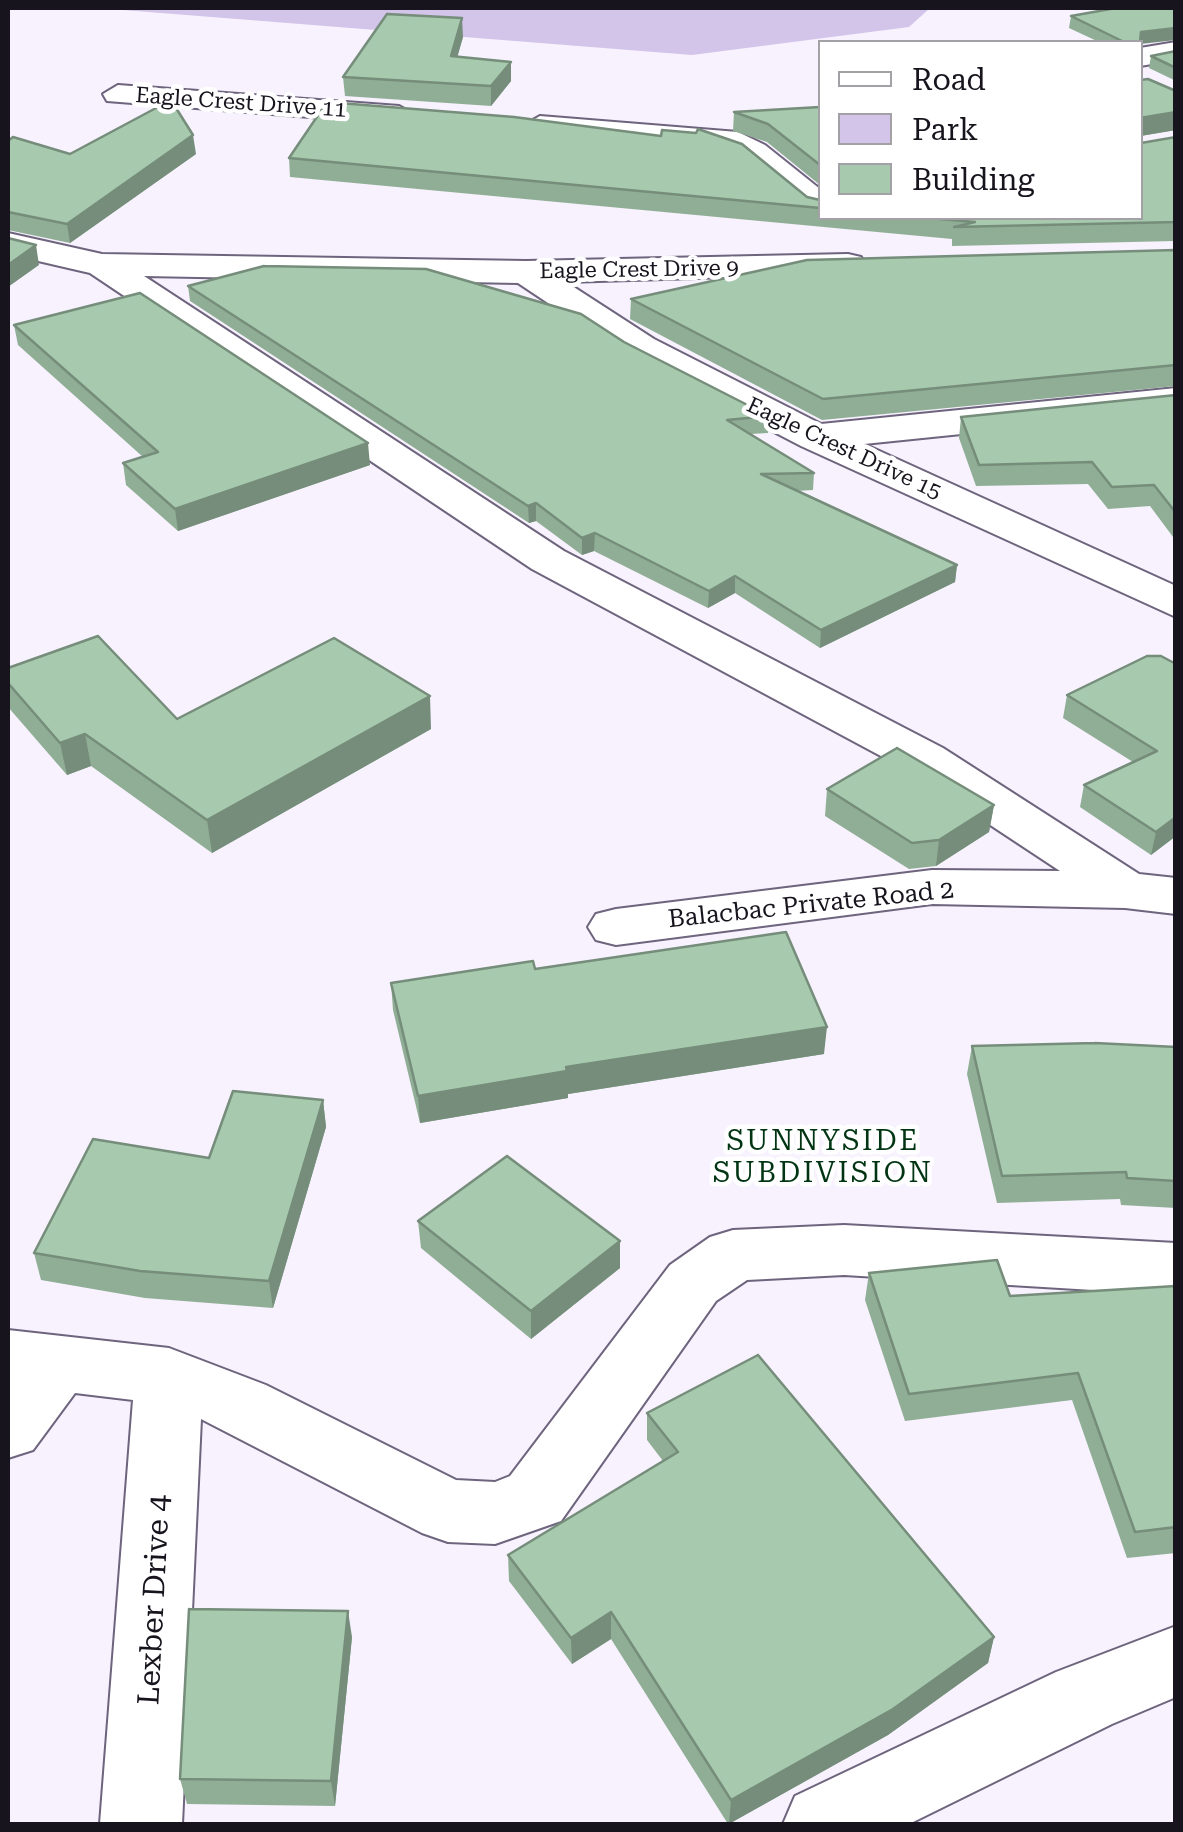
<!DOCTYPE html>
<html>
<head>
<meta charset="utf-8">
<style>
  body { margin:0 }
  #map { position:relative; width:1183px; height:1832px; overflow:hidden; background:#f7f2fe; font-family:"Roboto Serif",serif }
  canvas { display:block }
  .frame { position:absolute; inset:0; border:10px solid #18141e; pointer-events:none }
  .legend { position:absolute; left:818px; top:40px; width:325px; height:180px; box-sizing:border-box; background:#fff; border:2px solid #a3a1a5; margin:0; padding:12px 18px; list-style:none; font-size:30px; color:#18141e }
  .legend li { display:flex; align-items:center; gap:20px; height:50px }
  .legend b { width:50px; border:2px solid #a3a1a5 }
</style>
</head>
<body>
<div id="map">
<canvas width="1183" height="1832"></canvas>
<div class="frame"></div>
<ul class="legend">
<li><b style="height:12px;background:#fff"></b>Road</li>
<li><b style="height:28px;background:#d3c4e9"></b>Park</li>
<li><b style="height:28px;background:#a7caae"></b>Building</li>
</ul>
</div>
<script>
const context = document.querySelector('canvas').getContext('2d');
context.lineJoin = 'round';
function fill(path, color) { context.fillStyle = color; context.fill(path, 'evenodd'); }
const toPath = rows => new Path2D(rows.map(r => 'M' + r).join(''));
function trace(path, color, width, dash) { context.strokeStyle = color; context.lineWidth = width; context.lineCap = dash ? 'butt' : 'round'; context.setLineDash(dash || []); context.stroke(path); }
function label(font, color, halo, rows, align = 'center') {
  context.font = font + ' "Roboto Serif",serif'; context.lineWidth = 9; context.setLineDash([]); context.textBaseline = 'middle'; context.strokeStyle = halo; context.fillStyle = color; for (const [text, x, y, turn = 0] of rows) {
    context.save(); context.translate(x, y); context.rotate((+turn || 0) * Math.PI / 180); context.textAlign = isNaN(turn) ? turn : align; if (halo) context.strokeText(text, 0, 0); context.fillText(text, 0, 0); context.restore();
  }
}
fill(toPath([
  [98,8,930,8,909,27,692,55]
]), '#d3c4e9');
const street = toPath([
  [1176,42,1176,60,1140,66,1140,48,1176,42],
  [118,85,399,106,415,115,399,124,107,101,103,94,118,85],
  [540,116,738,132,765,145,820,189,820,216,808,213,743,159,720,148,529,132,524,125,540,116],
  [8,233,102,254,526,261,848,254,861,257,866,265,861,273,566,282,654,339,821,424,1176,388,1176,412,864,444,1176,586,1176,617,801,446,626,355,518,283,144,276,564,551,943,748,1139,874,1176,878,1176,914,1125,908,932,904,616,945,596,940,588,927,596,914,616,909,932,870,1060,871,907,770,532,569,90,273,8,254,8,233],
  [844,1225,1176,1243,1176,1295,844,1275,747,1280,716,1301,561,1521,495,1544,448,1542,422,1533,201,1419,182,1824,100,1824,133,1400,75,1393,33,1450,8,1458,8,1330,169,1348,266,1385,456,1480,495,1482,510,1476,670,1265,710,1237,733,1230,844,1225]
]);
const secondary = toPath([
  [1176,1626,1176,1697,1112,1724,909,1824,783,1824,795,1796,1056,1672,1176,1626]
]);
trace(street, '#6e647d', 4);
trace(secondary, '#6e647d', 4);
fill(street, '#fff');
fill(secondary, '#fff');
fill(toPath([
  [1071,16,1140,42,1099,42,1069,28],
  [463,37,457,57,511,81,491,106,345,96,343,77],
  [1176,51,1176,81,1149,68,1151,56],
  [1140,80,1176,91,1176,130,1141,136,1141,143,1176,137,1176,241,952,246,952,239,290,177,289,158,807,197,820,200,820,218,1140,218],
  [820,107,820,185,767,142,733,131,734,112],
  [8,141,70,154,196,154,70,243,8,230],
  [1176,250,1176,386,822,420,630,319,631,299],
  [188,286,624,342,769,416,768,433,751,434,814,473,813,490,796,491,957,565,955,582,820,648,735,593,708,608,594,551,582,555,536,521,529,523,190,301],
  [14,325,370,465,178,531,126,485,123,463,143,457,18,345],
  [1176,395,1176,541,1150,506,1108,509,1088,484,976,486,959,438,961,417],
  [1176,664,1176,836,1151,855,1080,807,1084,785,1133,762,1063,718,1067,695],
  [8,668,177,719,431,729,212,853,91,766,67,775,8,707],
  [827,789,994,805,989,832,936,866,909,869,825,816],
  [535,969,824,1054,568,1094,568,1098,420,1123,393,1010,391,983],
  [972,1046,1176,1047,1176,1208,1121,1205,1120,1199,997,1203,967,1074],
  [323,1100,326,1127,273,1308,145,1298,41,1280,34,1253,209,1158],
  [418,1221,620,1268,531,1339,421,1248],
  [869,1273,1010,1296,1176,1286,1176,1553,1127,1558,1072,1400,905,1421,865,1300],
  [647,1413,994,1637,988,1663,888,1735,728,1824,611,1639,572,1664,509,1581,508,1555,663,1461,647,1440],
  [352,1637,335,1806,187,1804,180,1779]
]), '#90ae96');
fill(toPath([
  [462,18,463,37,452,76,451,56],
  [1176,28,1176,40,1140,44,1140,42,1141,32],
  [511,62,511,81,491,106,491,86],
  [1176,112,1176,130,1140,136,1140,118],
  [193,135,196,154,70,243,67,224],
  [36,245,39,265,8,287,8,265],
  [368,443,370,465,178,531,175,509],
  [536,503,536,521,529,523,528,506],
  [595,533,594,551,582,555,582,538],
  [957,565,955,582,820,648,821,630],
  [735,576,735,593,708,608,709,591],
  [430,696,431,729,212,853,207,820],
  [85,734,91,766,67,775,60,743],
  [994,805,989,832,936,866,939,840],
  [1176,817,1176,836,1151,855,1156,832],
  [827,1027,824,1054,568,1094,568,1098,420,1123,418,1096,566,1067],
  [323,1100,326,1127,273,1308,269,1281],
  [620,1241,620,1268,531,1339,531,1311],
  [348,1611,352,1637,335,1806,331,1781],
  [611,1612,611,1639,572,1664,571,1638],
  [994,1637,988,1663,888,1735,729,1824,731,1800]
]), '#758d7a');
const building = toPath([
  [1116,8,1176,8,1176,28,1141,32,1140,42,1124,42,1071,16,1116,8],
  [387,14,462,18,451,56,511,62,491,86,343,77,387,14],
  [1176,51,1176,68,1151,56,1176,51],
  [1148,79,1176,91,1176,112,1140,118,1140,80,1148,79],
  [171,100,193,135,67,224,8,212,8,141,13,137,70,154,171,100],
  [327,102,514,117,661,136,662,130,696,133,698,129,742,144,807,197,820,200,820,208,289,158,327,102],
  [820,107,820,165,768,124,734,112,820,107],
  [1140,132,1141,143,1176,137,1176,222,954,227,975,222,928,218,1140,218,1140,132],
  [8,238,36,245,8,265,8,238],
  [1176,250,1176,365,823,399,631,299,807,260,1176,250],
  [264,266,426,269,581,314,624,342,769,416,727,420,814,473,761,474,957,565,821,630,735,576,709,591,595,533,582,538,536,503,528,506,188,286,264,266],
  [140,293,368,443,175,509,123,463,158,452,14,325,140,293],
  [1176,395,1176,513,1154,485,1112,487,1092,462,979,465,961,417,1176,395],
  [98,636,177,719,334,638,430,696,207,820,85,734,60,743,8,683,8,668,98,636],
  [1147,656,1161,656,1176,664,1176,817,1156,832,1084,785,1157,751,1067,695,1147,656],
  [897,748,994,805,939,840,912,843,827,789,897,748],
  [786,932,827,1027,566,1067,567,1071,418,1096,391,983,533,961,535,969,786,932],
  [1095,1043,1176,1047,1176,1181,1127,1178,1126,1172,1002,1176,972,1046,1095,1043],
  [233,1091,323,1100,269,1281,140,1271,34,1253,93,1139,209,1158,233,1091],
  [507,1156,620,1241,531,1311,418,1221,507,1156],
  [997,1260,1010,1296,1176,1286,1176,1527,1135,1532,1078,1373,909,1394,869,1273,997,1260],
  [758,1355,994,1637,893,1709,731,1800,611,1612,571,1638,508,1555,678,1452,647,1413,758,1355],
  [189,1609,348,1611,331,1781,180,1779,189,1609]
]);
fill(building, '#a7caae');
trace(building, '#758d7a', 2.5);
label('22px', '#18141e', '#fff', [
  ["Eagle Crest Drive 11",241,103,4],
  ["Eagle Crest Drive 9",639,270,-1],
  ["Eagle Crest Drive 15",844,449,25]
]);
label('25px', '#18141e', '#fff', [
  ["Balacbac Private Road 2",811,905,-6]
]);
context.letterSpacing = '2.5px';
label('28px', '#003413', '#fff', [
  ["SUNNYSIDE",823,1142],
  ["SUBDIVISION",823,1174]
]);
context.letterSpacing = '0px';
label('30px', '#18141e', '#fff', [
  ["Lexber Drive 4",155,1600,-87]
]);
</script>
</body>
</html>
